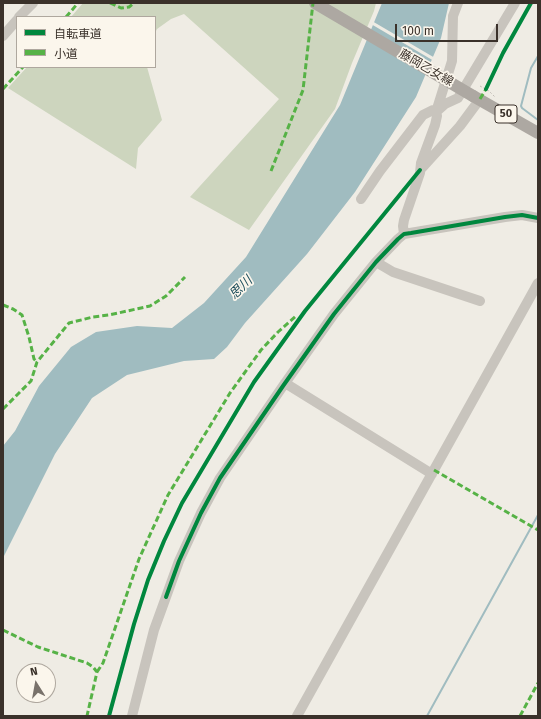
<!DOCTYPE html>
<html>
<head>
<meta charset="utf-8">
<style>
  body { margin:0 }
  #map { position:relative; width:541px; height:719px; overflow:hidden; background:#efece4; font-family:"Fira Sans","Noto Sans JP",sans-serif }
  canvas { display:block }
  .frame { position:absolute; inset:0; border:4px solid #3a312a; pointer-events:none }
  .legend { position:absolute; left:16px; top:16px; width:140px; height:52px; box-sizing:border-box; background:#fbf6ec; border:1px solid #aea79e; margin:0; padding:5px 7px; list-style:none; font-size:12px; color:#3a312a }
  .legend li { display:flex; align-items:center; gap:8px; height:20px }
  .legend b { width:20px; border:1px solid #aea79e }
  .north { position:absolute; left:16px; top:663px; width:40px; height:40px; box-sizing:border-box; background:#fbf6ec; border:1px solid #aea79e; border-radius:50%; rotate:349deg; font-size:11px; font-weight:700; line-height:16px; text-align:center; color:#3a312a }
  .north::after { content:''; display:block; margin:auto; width:14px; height:18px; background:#79726b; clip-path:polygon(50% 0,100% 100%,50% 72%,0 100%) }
  .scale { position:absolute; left:395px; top:24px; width:103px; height:18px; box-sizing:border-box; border:2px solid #3a312a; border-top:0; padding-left:5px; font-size:12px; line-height:14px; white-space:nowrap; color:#3a312a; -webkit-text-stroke:3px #fbf6ec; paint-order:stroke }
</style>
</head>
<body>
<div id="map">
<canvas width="541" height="719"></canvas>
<div class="frame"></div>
<ul class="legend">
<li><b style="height:5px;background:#00873e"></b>自転車道</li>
<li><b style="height:5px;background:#56b246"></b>小道</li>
</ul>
<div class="north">N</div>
<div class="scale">100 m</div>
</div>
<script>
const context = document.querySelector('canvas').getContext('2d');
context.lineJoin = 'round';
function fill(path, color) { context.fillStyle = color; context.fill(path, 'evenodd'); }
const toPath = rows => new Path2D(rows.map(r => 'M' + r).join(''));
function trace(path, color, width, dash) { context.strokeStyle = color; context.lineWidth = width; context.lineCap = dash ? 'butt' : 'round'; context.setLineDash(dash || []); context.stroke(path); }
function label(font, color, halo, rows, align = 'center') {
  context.font = font + ' "Fira Sans","Noto Sans JP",sans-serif'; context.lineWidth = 3.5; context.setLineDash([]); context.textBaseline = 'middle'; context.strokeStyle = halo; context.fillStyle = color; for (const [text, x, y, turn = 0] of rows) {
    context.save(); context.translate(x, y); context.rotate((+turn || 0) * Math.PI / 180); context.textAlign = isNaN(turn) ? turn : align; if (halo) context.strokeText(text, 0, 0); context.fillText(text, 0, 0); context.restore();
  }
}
fill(toPath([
  [83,3,376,3,374,11,352,63,335,109,249,230,190,197,279,99,184,14,171,19,157,29,155,33,155,17,71,17],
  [27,67,147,67,162,120,138,148,136,169,8,88]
]), '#cdd5be');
fill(toPath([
  [382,3,449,3,441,38,416,97,355,192,307,254,245,323,227,347,214,359,184,361,127,375,92,398,55,454,3,558,3,446,15,431,39,386,71,347,96,332,137,326,172,328,204,303,246,257,340,105]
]), '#a0bcc0');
fill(toPath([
  [372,21,435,58,434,61,371,24]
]), '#efece4');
trace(toPath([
  [538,56,531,68,521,106,522,108,538,120],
  [427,716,538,515]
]), '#a0bcc0', 2);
trace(toPath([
  [480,86,489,91,495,97]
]), '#c1bcb5', 1, [2, 2]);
trace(toPath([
  [19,17,33,3],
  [3,36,17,20],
  [436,112,445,104,458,98,515,3],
  [436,112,452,61,453,16,458,3],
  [422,168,460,126,480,99],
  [361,199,380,171,423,115,433,110,436,112,437,116,435,125,421,163,420,173,404,220,403,226,404,234],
  [376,262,393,272,480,301],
  [285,383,432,474],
  [132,716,154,630,166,597,179,561,201,513,220,478,283,386,334,314,376,262,398,239,404,234,505,217,522,215,538,218],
  [297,716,538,283]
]), '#c8c4bd', 10);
trace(toPath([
  [473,96,538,133]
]), '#ada8a2', 12);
trace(toPath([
  [315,3,473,96]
]), '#ada8a2', 12);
trace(toPath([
  [110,3,121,8,129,7,134,3],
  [66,17,78,3],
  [3,89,23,67],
  [480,99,486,89],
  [271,171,303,90,313,3],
  [3,305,13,309,22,315,29,337,34,359,37,362],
  [3,409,31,381,37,362,69,323,93,317,109,315,150,306,166,296,185,277],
  [434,470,538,530],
  [3,630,38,647,87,663,93,667,97,672,87,716],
  [97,672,103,663,139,559,168,495,230,393,261,350,278,332,296,316],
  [520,716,538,683]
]), '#56b246', 3, [6, 3]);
trace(toPath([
  [486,89,503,53,531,3],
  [166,597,179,561,201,513,220,478,283,386,334,314,376,262,398,239,404,234,411,233,505,217,522,215,538,218],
  [109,716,134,624,148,580,164,541,182,503,254,382,305,311,420,170]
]), '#00873e', 4);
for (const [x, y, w] of [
  [506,114,22]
]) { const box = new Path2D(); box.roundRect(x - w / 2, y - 9, w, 18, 3); context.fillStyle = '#fbf6ec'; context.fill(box); trace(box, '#3a312a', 1); }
label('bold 11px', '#3a312a', null, [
  ["50",506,114]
]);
label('12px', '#3a312a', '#fbf6ec', [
  ["藤岡乙女線",426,68,30]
]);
label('italic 13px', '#1e4f5d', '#fbf6ec', [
  ["思川",241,288,-44]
]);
</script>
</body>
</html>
